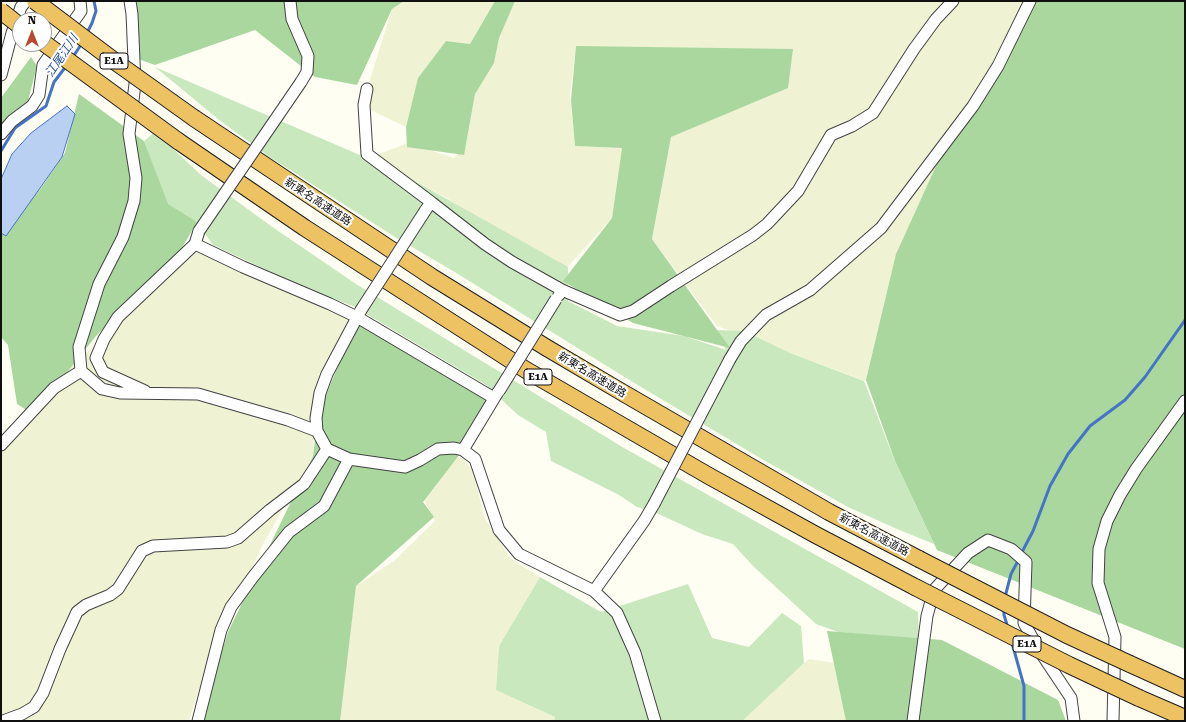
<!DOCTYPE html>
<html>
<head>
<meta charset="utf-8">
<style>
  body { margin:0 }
  #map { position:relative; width:1186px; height:722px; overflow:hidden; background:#fefef3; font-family:"Roboto Serif",serif }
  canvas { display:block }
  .frame { position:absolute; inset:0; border:2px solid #101010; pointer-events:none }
  .north { position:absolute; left:12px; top:12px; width:40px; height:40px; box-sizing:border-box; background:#fff; border:1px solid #9f9f9f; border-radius:50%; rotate:0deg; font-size:11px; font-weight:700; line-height:16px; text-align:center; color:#101010 }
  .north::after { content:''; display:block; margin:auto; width:14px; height:18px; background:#b8492f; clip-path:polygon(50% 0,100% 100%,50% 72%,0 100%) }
</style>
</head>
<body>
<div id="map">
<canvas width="1186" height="722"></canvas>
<div class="frame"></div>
<div class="north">N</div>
</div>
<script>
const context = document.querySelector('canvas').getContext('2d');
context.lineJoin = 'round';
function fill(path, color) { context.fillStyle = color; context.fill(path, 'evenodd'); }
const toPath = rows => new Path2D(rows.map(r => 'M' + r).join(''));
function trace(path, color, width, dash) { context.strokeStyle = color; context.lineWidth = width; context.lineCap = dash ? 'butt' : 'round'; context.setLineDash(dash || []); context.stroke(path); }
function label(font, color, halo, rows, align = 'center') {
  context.font = font + ' "Roboto Serif","Noto Sans JP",serif'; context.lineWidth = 4; context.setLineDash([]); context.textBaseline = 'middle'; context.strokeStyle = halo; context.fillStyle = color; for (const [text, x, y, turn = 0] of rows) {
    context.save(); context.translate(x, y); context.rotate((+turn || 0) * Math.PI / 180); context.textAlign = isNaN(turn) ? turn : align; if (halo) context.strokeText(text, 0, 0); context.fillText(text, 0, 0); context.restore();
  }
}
fill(toPath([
  [404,1,495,1,470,44,446,41,418,78,406,127,369,109,367,89,392,9],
  [515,1,1039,1,948,140,897,252,868,382,717,326,652,239,671,136,787,88,576,46,570,95,575,146,622,148,612,218,563,272,445,197,371,157,408,143,454,158,465,147,478,79,491,54],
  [194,249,351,319,315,391,313,456,262,546,198,692,189,721,1,721,1,447,71,367,126,317],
  [452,455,464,459,474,473,484,517,511,559,540,577,499,646,496,690,555,717,554,721,338,721,356,586,395,560,435,521,423,498],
  [809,659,861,667,868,721,740,721,758,703]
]), '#eff3d4');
fill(toPath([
  [155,67,397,171,568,267,568,301,617,326,684,336,726,350,717,330,744,331,790,353,864,381,894,459,934,544,897,529,848,507,760,458,631,381,453,271,395,237,268,156,218,119],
  [155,132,201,175,271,226,356,284,624,448,918,612,919,639,838,632,816,624,753,566,733,544,702,534,652,511,637,507,619,495,551,461,546,432,518,415,486,385,353,306,301,286,213,245,197,222,168,208,144,141],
  [540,577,601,612,688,584,712,638,749,647,782,613,801,626,804,663,742,721,554,721,555,717,496,690,499,646]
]), '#c9e8bd');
fill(toPath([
  [137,1,404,1,392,9,357,85,315,77,255,30,155,65,138,59],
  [495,1,515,1,499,38,494,63,475,94,464,155,407,147,406,127,418,78,446,41,470,44],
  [1032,1,1185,1,1185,649,937,550,895,461,866,380,896,254,946,144],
  [576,46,793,49,788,88,671,137,652,239,730,348,633,323,563,281,612,218,622,148,575,146,571,100],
  [31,57,37,66,28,101,1,127,1,98],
  [79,94,144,141,168,204,197,222,179,253,96,336,69,370,31,413,17,404,8,345,1,337,1,233,41,188,65,153],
  [357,321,494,398,463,450,423,502,434,517,356,586,340,721,199,721,228,632,313,456,318,414],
  [827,631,942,640,1058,700,1066,721,846,721]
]), '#aad79e');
const water = toPath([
  [67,106,75,114,62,157,6,236,1,233,1,179,12,154,31,133,67,106]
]);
fill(water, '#bad0f3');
trace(water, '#4574c6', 1);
trace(toPath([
  [87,33,92,23,96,11,94,1],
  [73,57,82,43],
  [1,151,15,128,46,106,54,82,67,65],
  [1021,554,1033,531,1050,486,1068,454,1090,426,1125,400,1145,377,1185,320],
  [1005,597,1011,574,1019,559],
  [1004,608,1004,615,1008,628],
  [1012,643,1024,686,1024,721]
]), '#4574c6', 3);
const minor = toPath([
  [130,1,132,14,135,84,129,134,136,178,134,201,123,237,99,284,79,347,81,371,102,389,120,393,198,394,288,420,317,431],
  [290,1,292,19,308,56,307,72,301,82],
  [1,75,12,33,21,7,26,1],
  [367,89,364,105,367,154,431,202],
  [1,134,12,121,32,106,39,95,43,65,81,11,80,1],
  [425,211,431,202,485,244,512,262,562,290,559,295],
  [195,244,243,267,330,304,357,317,494,398],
  [562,290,620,315,633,311,671,286,753,235,767,224,798,191,831,135,852,126,873,113,914,49,936,19,953,1],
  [361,310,327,374,320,393,316,418,317,431,327,449,349,459,405,467,420,460,438,449,454,448,463,450,475,459,499,530,519,554,594,591,617,613,635,653,655,721],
  [730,359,741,341,766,315,810,290,881,228,973,106,998,66,1030,1],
  [145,391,103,372,96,358,104,339,118,317,195,244,199,231],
  [1,445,54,388,81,371],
  [463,450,498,392],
  [594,591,644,521,654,504],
  [3,721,22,714,34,707,43,693,60,649,77,612,86,605,110,595,118,589,142,551,153,546,227,542,238,538,270,510,304,484,327,449],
  [198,721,221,630,231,607,253,577,289,532,324,506,349,459],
  [913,721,927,616,934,590,968,553,988,540,1011,549,1026,562,1024,623,1039,650,1071,698,1074,721],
  [1113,721,1115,637,1098,583,1099,549,1107,521,1120,495,1136,469,1185,401]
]);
const highway = toPath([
  [194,118,432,277,547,348,625,394,829,512,919,559],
  [178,141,305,228,526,370,709,476,816,535,915,587],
  [1130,664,1185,689],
  [1139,698,1185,718]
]);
trace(minor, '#434343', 13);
trace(highway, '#212121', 18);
trace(minor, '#fff', 11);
trace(highway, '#ecc263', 16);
const minorBridge = toPath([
  [199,231,301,82],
  [361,310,425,211],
  [499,391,556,299],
  [654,504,730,359]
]);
const highwayBridge = toPath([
  [35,1,117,63,194,118],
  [1,11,20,26],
  [44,43,178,141],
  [919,559,1067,635,1130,664],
  [915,587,1069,665,1139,698]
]);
trace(minorBridge, '#434343', 13, []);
trace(highwayBridge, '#212121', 18, []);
trace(minorBridge, '#fff', 11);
trace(highwayBridge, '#ecc263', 16);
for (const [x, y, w] of [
  [114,61,28],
  [538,377,28],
  [1027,644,28]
]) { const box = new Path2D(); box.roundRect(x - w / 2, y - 8, w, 16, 3); context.fillStyle = '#fff'; context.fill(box); trace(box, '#101010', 1); }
label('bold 10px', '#101010', null, [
  ["E1A",114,61],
  ["E1A",538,377],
  ["E1A",1027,644]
]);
label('11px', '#101010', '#fff', [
  ["新東名高速道路",318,202,33],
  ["新東名高速道路",592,375,31],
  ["新東名高速道路",874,535,28]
]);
label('italic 12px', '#1f489b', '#fff', [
  ["江尾江川",62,56,-56]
]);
</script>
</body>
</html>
